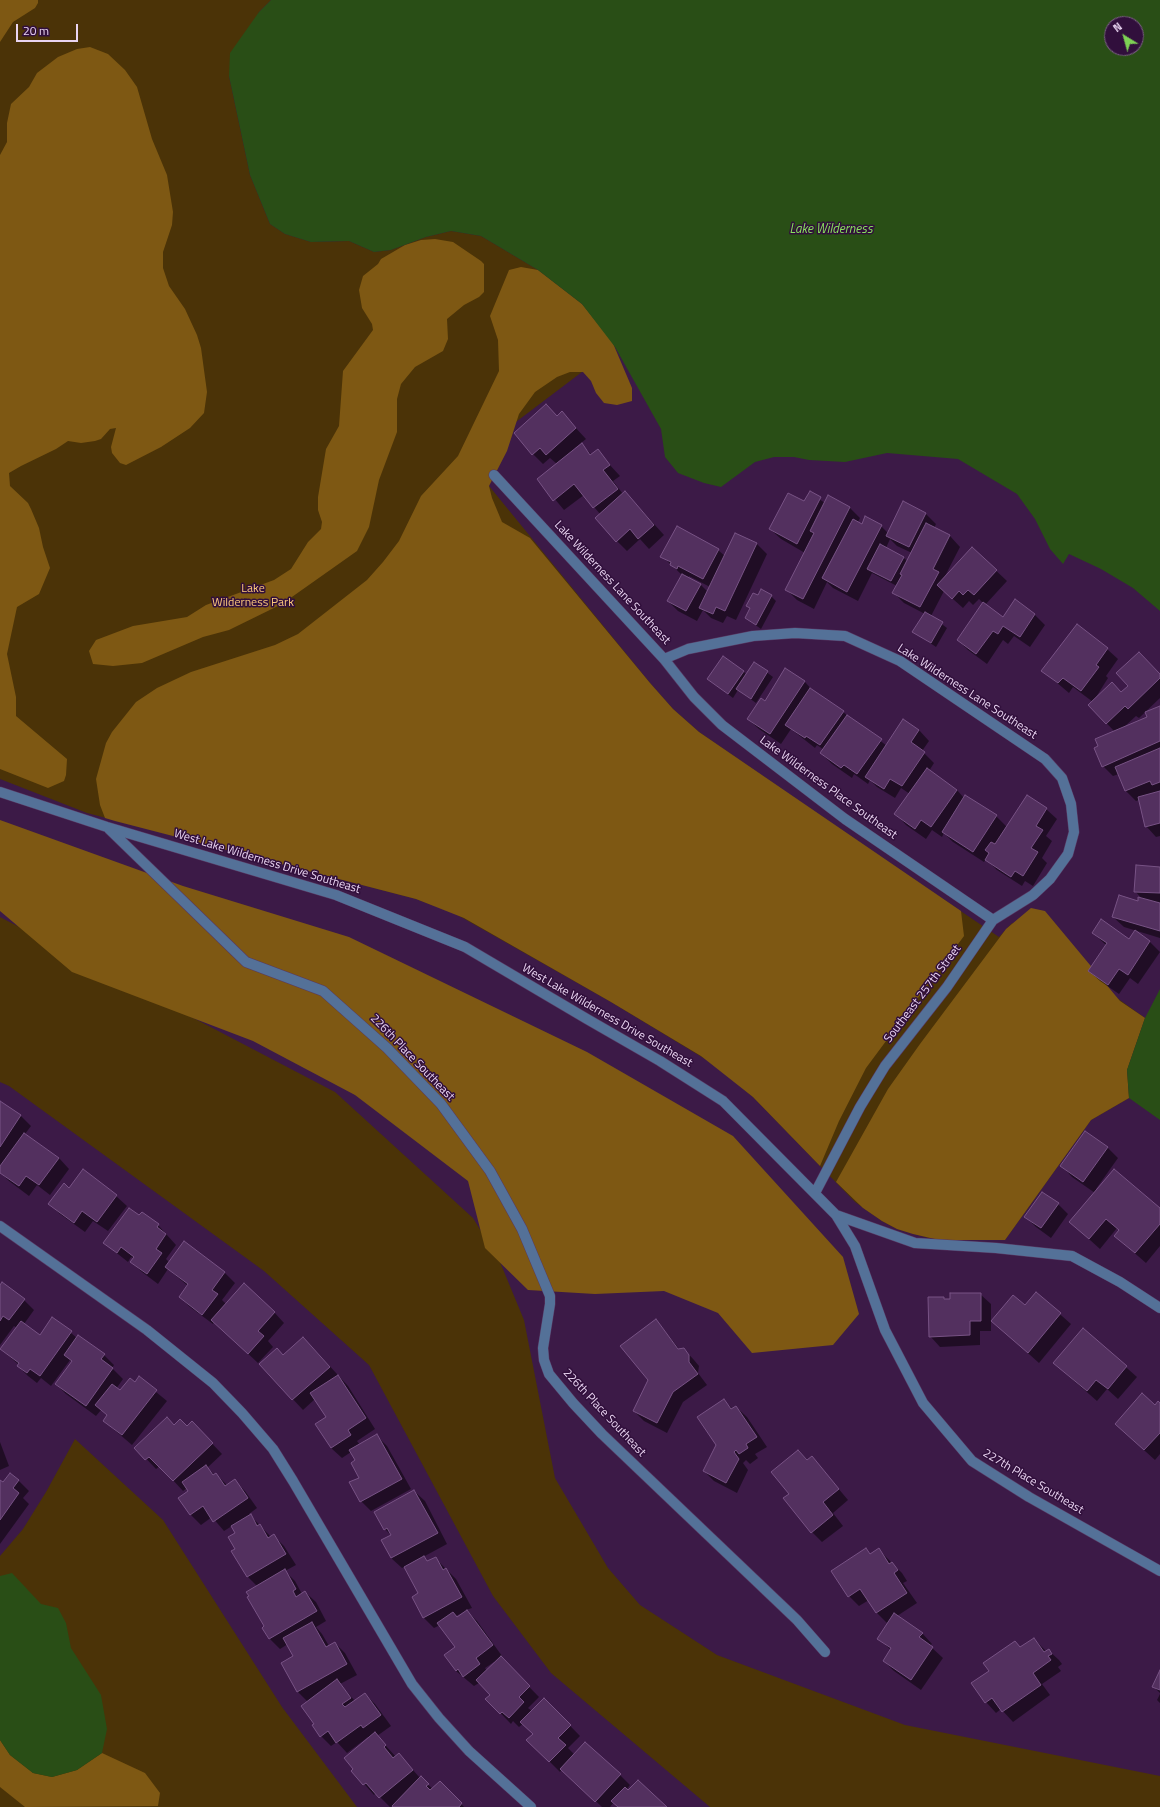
<!DOCTYPE html>
<html>
<head>
<meta charset="utf-8">
<style>
  body { margin:0 }
  #map { position:relative; width:1160px; height:1807px; overflow:hidden; background:#3c1a47; font-family:"Titillium Web",sans-serif }
  canvas { display:block }
  .north { position:absolute; left:1104px; top:16px; width:40px; height:40px; box-sizing:border-box; background:#310f3c; border:1px solid #7b5e84; border-radius:50%; rotate:323deg; font-size:11px; font-weight:700; line-height:16px; text-align:center; color:#e9d4f1 }
  .north::after { content:''; display:block; margin:auto; width:14px; height:18px; background:#7dd154; clip-path:polygon(50% 0,100% 100%,50% 72%,0 100%) }
  .scale { position:absolute; left:16px; top:24px; width:62px; height:18px; box-sizing:border-box; border:2px solid #e9d4f1; border-top:0; padding-left:5px; font-size:12px; line-height:14px; white-space:nowrap; color:#e9d4f1; -webkit-text-stroke:3px #310f3c; paint-order:stroke }
</style>
</head>
<body>
<div id="map">
<canvas width="1160" height="1807"></canvas>
<div class="north">N</div>
<div class="scale">20 m</div>
</div>
<script>
const context = document.querySelector('canvas').getContext('2d');
context.lineJoin = 'round';
function fill(path, color) { context.fillStyle = color; context.fill(path, 'evenodd'); }
const toPath = rows => new Path2D(rows.map(r => 'M' + r).join(''));
function trace(path, color, width, dash) { context.strokeStyle = color; context.lineWidth = width; context.lineCap = dash ? 'butt' : 'round'; context.setLineDash(dash || []); context.stroke(path); }
function label(font, color, halo, rows, align = 'center') {
  context.font = font + ' "Titillium Web",sans-serif'; context.lineWidth = 3; context.setLineDash([]); context.textBaseline = 'middle'; context.strokeStyle = halo; context.fillStyle = color; for (const [text, x, y, turn = 0] of rows) {
    context.save(); context.translate(x, y); context.rotate((+turn || 0) * Math.PI / 180); context.textAlign = isNaN(turn) ? turn : align; if (halo) context.strokeText(text, 0, 0); context.fillText(text, 0, 0); context.restore();
  }
}
fill(toPath([
  [0,0,271,0,259,12,229,76,250,175,270,224,285,234,311,242,349,241,374,252,391,250,426,237,451,231,481,236,538,270,582,304,615,347,467,459,650,683,673,709,699,732,841,830,999,937,1012,923,1145,1018,1127,1070,1129,1098,1091,1120,1005,1240,929,1238,897,1229,882,1221,855,1202,753,1097,715,1065,611,1002,454,913,416,899,87,813,0,779],
  [0,917,335,1092,473,1218,500,1262,524,1320,555,1478,608,1568,640,1605,717,1655,905,1725,1160,1776,1160,1807,710,1807,551,1673,493,1596,369,1365,264,1271,9,1086,0,1082],
  [75,1439,163,1520,282,1707,357,1807,0,1807,0,1556,23,1529,46,1492]
]), '#4b3307');
fill(toPath([
  [0,0,38,0,38,3,35,8,13,22,0,42],
  [90,47,108,54,125,70,137,87,152,139,167,175,173,212,172,225,163,252,163,268,169,286,185,309,197,335,201,348,207,392,204,413,190,428,161,447,126,465,120,463,112,453,111,447,116,428,110,429,101,439,95,441,81,443,68,441,56,449,21,466,9,473,10,486,28,503,31,509,39,528,43,547,50,568,39,594,17,607,7,654,16,697,16,716,67,759,66,775,64,781,48,788,0,769,0,155,7,142,7,123,11,104,29,87,37,73,58,57,77,49],
  [435,239,453,242,481,261,484,264,484,292,479,297,464,305,447,319,448,339,443,351,415,367,401,384,397,399,397,432,379,480,369,527,357,551,282,604,229,630,203,637,142,663,113,666,93,664,89,651,96,640,133,626,187,617,206,605,274,580,291,569,308,542,321,529,322,522,318,510,318,497,326,449,339,426,343,371,373,330,372,324,362,308,359,290,363,276,378,264,381,259,405,245,421,240],
  [521,267,538,270,582,304,612,341,632,388,632,401,617,405,604,403,596,393,591,381,583,372,570,372,557,377,535,392,519,414,507,451,489,486,492,498,502,522,530,538,650,683,673,709,699,732,961,911,964,936,866,1068,839,1121,820,1166,753,1097,701,1056,611,1002,464,918,416,899,115,821,105,818,100,805,96,779,106,743,112,732,136,702,157,688,191,672,275,645,298,634,367,580,383,562,399,541,421,496,458,456,499,371,498,340,490,316,509,270],
  [0,820,183,886,349,937,587,1052,733,1136,843,1257,859,1314,833,1345,752,1353,718,1313,664,1291,595,1294,528,1290,485,1248,468,1181,355,1095,253,1041,72,972,0,911],
  [1031,908,1045,911,1120,1001,1145,1018,1127,1070,1129,1098,1091,1120,1005,1240,939,1240,913,1234,897,1229,882,1221,863,1208,836,1182,888,1089,920,1044,1006,929],
  [0,1740,10,1755,33,1773,52,1777,77,1770,102,1753,145,1773,160,1793,158,1806,25,1807,0,1787]
]), '#7e5813');
fill(toPath([
  [271,0,1160,0,1160,611,1133,588,1101,569,1069,554,1063,564,1050,549,1035,519,1017,494,958,459,887,453,845,462,809,460,794,457,774,457,755,462,721,487,704,483,678,473,665,457,661,429,615,347,582,304,538,270,481,236,451,231,426,237,391,250,374,252,349,241,311,242,285,234,270,224,250,175,229,76,230,53,259,12],
  [1112,24,1136,24,1136,48,1112,48],
  [1160,989,1160,1120,1129,1098,1127,1070,1145,1018],
  [12,1573,41,1604,58,1608,66,1623,71,1648,101,1695,107,1729,102,1753,77,1770,52,1777,33,1773,10,1755,0,1740,0,1576]
]), '#294e16');
fill(toPath([
  [562,413,586,439,575,448,576,449,582,445,592,455,597,451,620,476,613,481,623,494,635,503,664,535,649,549,640,539,627,551,617,541,600,514,584,495,564,510,538,479,557,464,550,458,543,464,533,454],
  [810,493,825,503,850,508,860,518,858,522,862,525,881,526,888,533,904,502,926,514,936,524,934,528,950,536,960,547,943,580,972,548,1007,581,985,605,1004,618,1015,601,1035,615,1045,625,1030,647,1014,636,1008,644,1003,640,987,664,968,650,958,640,983,603,979,599,973,605,969,601,963,608,944,591,931,616,947,628,936,647,914,632,925,614,904,603,894,593,897,586,872,573,858,601,833,588,827,582,814,609,797,600,787,590,805,553,781,539,770,529,805,503],
  [890,539,897,546,912,553,907,561,903,557,886,548],
  [735,534,757,544,767,554,736,620,727,616,723,623,711,618,703,610,697,621,678,611,668,601,682,575,662,556,718,550,725,556],
  [689,576,710,587,708,592,701,585,688,578],
  [758,596,771,596,776,601,761,629,746,618,750,609,748,606],
  [1107,649,1118,659,1106,676,1108,678,1093,702,1122,693,1160,675,1160,698,1139,718,1136,716,1123,728,1148,717,1160,707,1160,836,1156,837,1146,826,1139,800,1136,801,1126,791,1119,774,1113,776,1103,766,1115,732,1089,705,1093,702,1073,687,1069,693,1043,671],
  [754,663,773,677,756,703,738,690,733,698,708,679,743,671,747,675],
  [785,670,805,682,815,693,843,712,887,746,919,730,929,741,922,751,934,763,929,771,957,790,964,798,996,816,1007,827,1046,809,1057,819,1046,836,1052,841,1042,858,1047,863,1033,886,1025,881,1022,886,997,870,986,859,984,862,953,842,944,833,942,837,932,830,926,839,906,825,896,814,910,794,901,788,895,798,877,787,870,780,868,784,854,774,852,778,832,764,821,753,824,750,817,745,815,748,791,729,781,744,759,729,748,719,765,702],
  [1160,868,1160,903,1156,902,1160,904,1160,938,1124,927,1113,917,1143,900,1135,891],
  [1135,932,1150,942,1160,952,1138,984,1130,978,1119,994,1100,981,1089,971,1106,945,1093,933,1129,940],
  [0,1102,20,1115,31,1126,25,1134,59,1158,69,1169,50,1195,37,1185,29,1196,9,1181,0,1172],
  [1086,1132,1108,1148,1118,1158,1096,1189,1160,1209,1160,1246,1146,1263,1115,1236,1120,1231,1117,1228,1100,1249,1070,1222,1095,1193,1072,1177,1062,1166],
  [69,1189,116,1196,127,1206,108,1231,93,1221,85,1232,60,1214,50,1204],
  [1058,1204,1068,1214,1051,1238,1036,1227,1026,1217],
  [140,1217,158,1225,176,1245,166,1259,169,1262,184,1242,225,1273,235,1283,222,1300,226,1304,274,1312,284,1323,268,1341,273,1347,258,1363,214,1322,213,1324,190,1307,180,1297,188,1286,168,1269,158,1284,142,1272,131,1262,134,1258,131,1257,128,1262,104,1243],
  [0,1286,24,1300,34,1310,24,1324,40,1336,53,1318,77,1338,104,1355,114,1365,112,1368,123,1379,116,1389,120,1392,135,1383,139,1378,167,1401,132,1445,104,1421,108,1416,101,1410,96,1416,66,1394,56,1384,72,1362,70,1360,51,1386,41,1378,37,1383,28,1376,18,1366,19,1365,1,1349,17,1328,14,1326,0,1345],
  [1036,1293,1071,1324,1039,1363,992,1321,1025,1306],
  [980,1294,991,1304,991,1331,980,1331,980,1345,940,1347,930,1336,944,1298,946,1300,951,1300],
  [656,1320,680,1350,684,1349,694,1360,699,1366,698,1373,707,1385,683,1402,667,1433,644,1421,634,1411,649,1380],
  [1083,1329,1137,1377,1118,1399,1107,1389,1097,1401,1065,1373],
  [314,1349,348,1386,375,1429,357,1441,360,1445,377,1436,387,1446,411,1489,371,1511,361,1501,360,1478,356,1461,351,1452,342,1458,331,1448,327,1417,315,1399,303,1410,261,1365,284,1356],
  [724,1401,733,1409,736,1407,747,1417,767,1447,755,1454,758,1458,750,1464,746,1460,743,1463,748,1470,737,1493,714,1481,704,1471,717,1445],
  [1160,1404,1160,1454,1155,1460,1126,1434,1155,1407],
  [174,1426,187,1427,202,1433,222,1454,207,1468,215,1475,216,1474,228,1486,235,1481,245,1491,257,1508,249,1514,271,1537,274,1536,284,1546,296,1565,285,1571,295,1581,302,1594,305,1592,316,1602,326,1621,316,1627,322,1634,329,1646,335,1643,345,1653,357,1675,340,1684,355,1701,365,1694,375,1704,391,1726,377,1736,396,1757,399,1754,420,1778,433,1789,440,1782,464,1807,394,1807,393,1806,390,1807,376,1793,374,1795,353,1771,369,1739,368,1737,347,1753,337,1742,331,1746,321,1736,313,1726,315,1724,308,1702,298,1692,294,1656,288,1644,280,1649,269,1638,257,1586,248,1577,233,1551,236,1549,237,1533,232,1526,224,1531,212,1517,201,1525,191,1515,179,1498,189,1491,187,1488,183,1491,160,1466,156,1469,136,1448],
  [0,1442,9,1466,0,1470],
  [798,1451,808,1460,812,1457,848,1500,833,1513,843,1526,822,1542,812,1532,790,1494],
  [18,1480,29,1491,23,1498,29,1504,0,1544,0,1481,4,1483],
  [414,1491,425,1501,447,1544,423,1557,429,1562,435,1558,456,1579,472,1608,466,1610,477,1621,502,1656,500,1657,539,1697,528,1708,532,1711,544,1699,580,1736,568,1748,575,1755,620,1775,630,1785,626,1790,666,1807,619,1807,614,1802,610,1807,602,1807,562,1769,560,1772,528,1740,534,1734,524,1723,519,1727,513,1721,511,1724,487,1699,491,1695,479,1683,474,1686,456,1671,445,1655,456,1647,440,1625,434,1628,424,1618,413,1597,420,1594,405,1567,402,1568,391,1558,382,1541,392,1536,385,1529],
  [464,1612,464,1613,458,1618,456,1616],
  [494,1662,495,1663,487,1671,485,1668],
  [866,1549,871,1555,879,1550,902,1573,907,1581,903,1583,917,1603,897,1616,922,1633,932,1644,930,1646,943,1658,921,1690,894,1671,884,1661,891,1650,879,1639,891,1620,887,1623,877,1613,869,1600,859,1606,849,1596],
  [1034,1639,1046,1651,1048,1650,1059,1660,1062,1664,1058,1667,1061,1671,1042,1684,1050,1695,1013,1722,1001,1709,996,1713,986,1702,990,1671,1015,1642,1021,1648],
  [1160,1672,1160,1693,1153,1686],
  [1160,1694,1160,1703,1157,1700]
]), '#0007');
const building = toPath([
  [546,404,557,416,562,411,576,428,546,455,540,448,532,455,514,433,546,404],
  [582,443,590,455,598,449,610,465,603,470,618,489,593,508,574,484,553,501,537,479,582,443],
  [625,491,654,525,638,539,630,529,616,542,595,518,625,491],
  [810,491,821,497,797,544,769,529,788,493,804,501,810,491],
  [828,495,850,507,803,599,785,590,814,533,810,531,828,495],
  [903,501,926,513,909,547,886,536,903,501],
  [865,516,882,525,847,592,822,578,853,519,862,524,865,516],
  [926,523,950,535,933,569,939,572,920,607,892,593,902,575,900,574,926,523],
  [677,526,719,549,703,579,678,566,677,569,670,565,671,562,660,557,677,526],
  [735,533,757,543,725,611,716,607,713,614,699,608,735,533],
  [880,544,904,557,891,581,867,569,880,544],
  [972,547,997,570,974,595,968,590,963,595,959,591,952,599,937,585,972,547],
  [682,574,701,584,686,611,667,601,682,574],
  [761,589,772,595,756,625,745,618,750,608,746,606,753,593,758,595,761,589],
  [1015,599,1035,614,1020,637,1003,626,998,634,993,631,976,654,957,640,983,602,1003,617,1015,599],
  [925,612,943,622,931,643,912,632,925,612],
  [1077,624,1108,648,1096,665,1099,667,1081,691,1063,678,1058,683,1041,671,1077,624],
  [1139,652,1160,674,1160,678,1128,709,1125,706,1106,724,1088,705,1112,682,1121,692,1128,686,1116,673,1139,652],
  [723,656,744,671,728,694,707,679,723,656],
  [754,662,768,671,751,699,736,689,754,662],
  [785,668,805,681,770,734,747,719,761,698,765,701,785,668],
  [810,688,844,711,820,745,806,736,805,738,785,725,810,688],
  [1160,706,1160,741,1102,767,1094,748,1098,746,1095,739,1147,717,1145,712,1160,706],
  [847,715,882,739,857,774,844,765,841,768,820,753,847,715],
  [903,719,919,730,911,742,925,752,902,786,890,779,884,789,865,777,903,719],
  [1160,748,1160,782,1152,785,1150,781,1125,791,1115,767,1160,748],
  [927,768,957,790,931,827,921,820,915,829,894,814,927,768],
  [1160,791,1160,823,1145,827,1138,797,1160,791],
  [965,795,997,815,973,852,942,832,965,795],
  [1027,795,1047,808,1036,826,1043,830,1031,848,1038,852,1023,876,1015,871,1011,877,985,860,989,853,985,850,991,842,995,844,1027,795],
  [1136,865,1160,867,1160,893,1134,892,1136,865],
  [1119,895,1138,901,1138,897,1160,903,1160,931,1112,917,1119,895],
  [1101,919,1129,939,1135,930,1150,941,1128,975,1119,969,1108,985,1088,971,1107,943,1092,933,1101,919],
  [0,1101,21,1115,0,1147,0,1101],
  [1085,1131,1108,1147,1083,1182,1060,1166,1085,1131],
  [24,1133,59,1158,39,1185,26,1176,19,1186,0,1173,0,1166,24,1133],
  [83,1169,117,1195,97,1222,82,1211,74,1223,48,1204,64,1183,69,1188,83,1169],
  [1114,1169,1160,1208,1160,1224,1135,1253,1114,1236,1119,1230,1106,1219,1089,1239,1069,1222,1114,1169],
  [1042,1192,1059,1203,1041,1228,1024,1217,1042,1192],
  [129,1208,139,1215,142,1212,159,1224,157,1227,166,1234,156,1249,162,1253,147,1274,130,1262,134,1257,121,1247,117,1253,103,1243,129,1208],
  [184,1241,225,1272,212,1290,218,1294,202,1315,179,1297,188,1284,165,1267,184,1241],
  [2,1282,25,1299,9,1320,3,1316,0,1321,0,1285,2,1282],
  [244,1283,275,1312,258,1331,264,1336,248,1354,211,1320,244,1283],
  [1036,1292,1061,1313,1028,1353,991,1321,1013,1295,1025,1305,1036,1292],
  [950,1293,981,1293,981,1321,970,1321,970,1335,929,1337,928,1297,944,1297,944,1299,950,1299,950,1293],
  [52,1317,72,1331,40,1376,30,1369,27,1373,17,1366,19,1363,0,1349,21,1321,40,1335,52,1317],
  [656,1319,678,1349,684,1348,689,1355,689,1362,698,1374,673,1392,657,1423,633,1411,648,1380,620,1346,656,1319],
  [1083,1328,1127,1366,1108,1389,1096,1380,1087,1391,1053,1363,1083,1328],
  [78,1335,105,1354,101,1359,113,1368,86,1406,55,1384,72,1361,64,1355,78,1335],
  [303,1337,330,1367,292,1400,259,1364,277,1348,283,1355,303,1337],
  [338,1375,366,1418,348,1430,351,1435,331,1448,315,1424,326,1417,310,1393,338,1375],
  [139,1376,157,1390,122,1435,103,1421,107,1415,95,1405,112,1384,120,1390,130,1378,135,1382,139,1376],
  [1142,1393,1155,1405,1158,1401,1160,1403,1160,1433,1144,1450,1115,1424,1142,1393],
  [724,1399,731,1409,736,1406,757,1437,746,1444,748,1448,739,1454,736,1450,734,1452,739,1459,726,1483,703,1471,716,1445,697,1417,724,1399],
  [167,1417,174,1425,180,1419,187,1426,192,1421,213,1443,173,1481,149,1457,145,1460,134,1448,167,1417],
  [377,1434,402,1479,360,1502,349,1482,359,1478,351,1463,355,1460,349,1450,377,1434],
  [798,1450,807,1460,812,1456,839,1489,823,1502,833,1515,811,1533,783,1498,789,1494,771,1472,798,1450],
  [206,1465,213,1475,216,1473,225,1486,235,1479,248,1498,213,1522,203,1506,190,1515,178,1498,188,1491,182,1482,206,1465],
  [10,1473,19,1480,13,1488,19,1493,0,1520,0,1480,3,1482,10,1473],
  [414,1490,438,1533,391,1558,381,1540,391,1535,387,1528,384,1530,374,1512,414,1490],
  [251,1514,257,1526,260,1524,268,1538,274,1534,286,1554,247,1577,231,1551,235,1549,228,1537,235,1533,231,1526,251,1514],
  [866,1548,870,1554,879,1548,889,1564,892,1562,898,1570,894,1573,907,1593,876,1613,860,1589,848,1597,831,1571,866,1548],
  [424,1556,427,1561,436,1557,443,1570,446,1568,462,1597,423,1618,412,1597,418,1593,404,1567,424,1556],
  [285,1569,296,1589,293,1591,296,1597,305,1591,317,1611,269,1639,262,1628,264,1626,247,1597,249,1596,246,1592,285,1569],
  [467,1610,493,1645,476,1658,480,1664,463,1677,458,1669,456,1671,444,1655,455,1647,437,1623,453,1612,457,1617,467,1610],
  [894,1613,923,1633,919,1637,933,1647,911,1680,883,1661,891,1648,877,1639,894,1613],
  [312,1622,326,1647,335,1642,347,1664,297,1692,281,1663,293,1656,283,1638,312,1622],
  [1034,1638,1044,1652,1049,1649,1052,1654,1048,1656,1051,1660,1033,1673,1041,1685,1002,1712,992,1698,985,1703,971,1683,989,1671,983,1663,1015,1641,1020,1647,1034,1638],
  [501,1656,530,1686,519,1697,524,1702,509,1718,502,1712,500,1714,485,1699,490,1695,476,1680,501,1656],
  [1160,1670,1160,1690,1152,1687,1160,1670],
  [337,1679,351,1698,342,1704,345,1707,365,1693,381,1715,363,1728,361,1725,336,1743,328,1731,320,1737,312,1725,314,1724,301,1706,337,1679],
  [544,1698,571,1725,558,1738,566,1745,549,1762,526,1740,533,1734,520,1722,544,1698],
  [375,1732,386,1745,384,1747,393,1758,399,1753,413,1770,379,1798,366,1783,363,1785,351,1771,353,1769,344,1758,375,1732],
  [585,1742,621,1774,595,1802,560,1769,585,1742],
  [421,1776,429,1784,426,1786,430,1790,440,1781,462,1803,459,1807,393,1807,392,1806,421,1776],
  [638,1780,667,1807,618,1807,611,1801,625,1787,628,1790,638,1780]
]);
fill(building, '#53305f');
trace(building, '#785385', 1);
const minor = toPath([
  [494,475,664,659,688,649,753,636,795,633,845,636,900,661,1045,759,1062,778,1071,804,1074,832,1068,854,1050,879,1033,895,993,920,947,987,885,1066,860,1107,815,1193],
  [664,659,694,697,722,725,845,819,993,920],
  [0,792,107,827,336,895,465,947,587,1019,660,1061,723,1101,836,1215,915,1243,996,1248,1072,1256,1120,1282,1160,1308],
  [109,829,246,962,323,991,387,1048,441,1104,490,1171,522,1229,550,1296,550,1304,543,1348,544,1360,549,1374,573,1403,602,1434,797,1620,825,1652],
  [836,1215,855,1246,885,1330,923,1403,972,1461,1029,1497,1160,1571],
  [0,1226,147,1330,213,1383,242,1413,273,1449,293,1481,412,1684,439,1718,469,1751,531,1807]
]);
trace(minor, '#583862', 11);
trace(minor, '#547198', 10);
label('12px', '#e9d4f1', '#310f3c', [
  ["Lake Wilderness Lane Southeast",612,583,47],
  ["Lake Wilderness Lane Southeast",967,692,33],
  ["Lake Wilderness Place Southeast",828,788,36],
  ["West Lake Wilderness Drive Southeast",267,862,17],
  ["Southeast 257th Street",923,994,-53],
  ["West Lake Wilderness Drive Southeast",607,1016,30],
  ["226th Place Southeast",412,1058,46],
  ["226th Place Southeast",604,1413,47],
  ["227th Place Southeast",1033,1482,31]
]);
label('12px', '#feca7c', '#310f3c', [
  ["Lake",253,589],
  ["Wilderness Park",253,603]
]);
label('italic 13px', '#89e15e', '#310f3c', [
  ["Lake Wilderness",831,230]
]);
</script>
</body>
</html>
